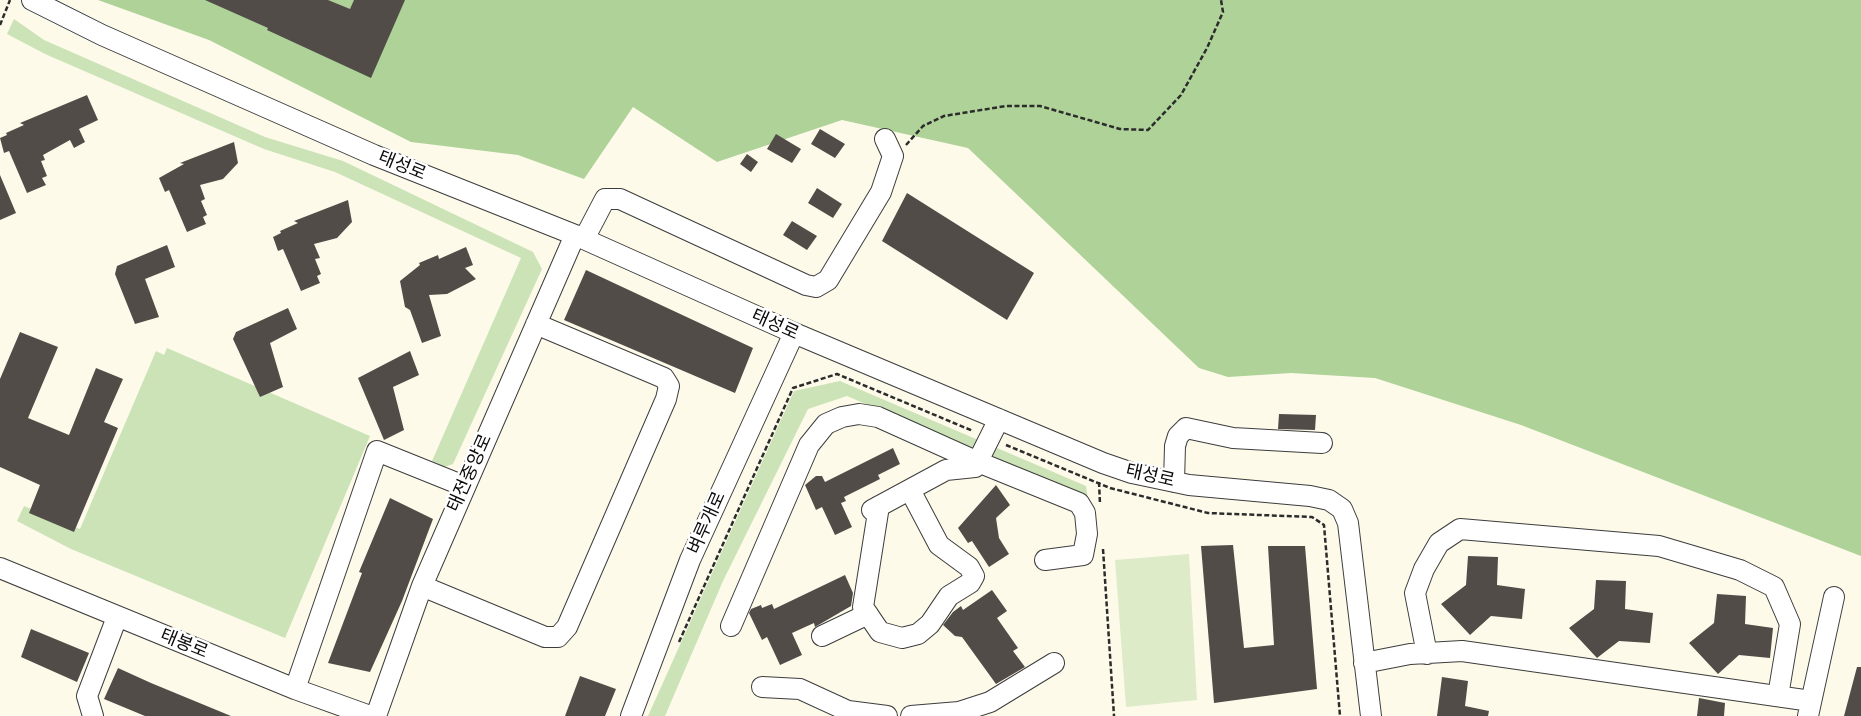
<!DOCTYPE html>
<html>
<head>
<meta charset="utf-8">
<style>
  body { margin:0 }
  canvas { display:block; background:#fdfae9 }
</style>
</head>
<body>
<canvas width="1861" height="716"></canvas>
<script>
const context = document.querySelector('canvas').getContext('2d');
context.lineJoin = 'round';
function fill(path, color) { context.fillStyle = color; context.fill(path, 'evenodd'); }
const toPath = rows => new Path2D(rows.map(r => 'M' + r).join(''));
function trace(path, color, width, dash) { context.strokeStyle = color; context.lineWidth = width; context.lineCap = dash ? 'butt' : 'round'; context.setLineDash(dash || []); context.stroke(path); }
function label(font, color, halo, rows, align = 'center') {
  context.font = font + ' "PT Serif","Noto Sans KR",serif'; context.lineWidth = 5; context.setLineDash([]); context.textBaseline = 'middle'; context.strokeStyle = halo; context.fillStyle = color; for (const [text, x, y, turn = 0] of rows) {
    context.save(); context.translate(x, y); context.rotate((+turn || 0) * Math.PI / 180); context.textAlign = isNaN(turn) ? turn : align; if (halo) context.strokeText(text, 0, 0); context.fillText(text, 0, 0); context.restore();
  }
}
fill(toPath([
  [14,19,44,40,265,137,343,161,533,252,542,269,453,464,444,467,432,461,521,258,335,172,264,149,45,54,7,34],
  [167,348,370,436,285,638,71,549,17,521,24,506,80,529,156,351,164,355],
  [840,381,1086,486,1088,500,847,396,808,409,723,581,665,716,648,716,794,391]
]), '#cbe3b7');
fill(toPath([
  [98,0,1861,0,1861,556,1521,425,1375,378,1291,373,1228,377,1199,368,968,148,842,120,717,162,633,107,584,179,518,155,411,142,209,40]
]), '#aed298');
fill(toPath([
  [1189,554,1197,700,1126,707,1115,560]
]), '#ddebc8');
fill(toPath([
  [205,0,328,0,350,9,354,0,405,0,371,78,267,30,268,28],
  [87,95,98,120,79,129,85,142,74,148,70,140,43,155,45,160,41,161,47,176,42,178,46,185,27,193,9,151,4,153,0,138,7,135,6,133,24,125,20,123],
  [820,129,845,144,835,158,811,144],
  [776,134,801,149,792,163,767,149],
  [234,142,238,163,223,179,200,185,205,199,201,201,207,215,203,217,206,224,187,232,169,190,165,192,159,178,184,164,180,163],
  [747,154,758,162,751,172,740,164],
  [0,175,16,213,0,220],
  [817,188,842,204,833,218,808,203],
  [907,193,1034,273,1007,320,882,241],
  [348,200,352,222,337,238,314,244,320,258,315,259,321,274,317,276,320,283,301,291,283,249,278,251,273,237,281,233,280,231,298,223,294,221],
  [792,221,817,236,807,250,783,235],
  [167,245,175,267,145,279,159,317,135,324,115,274,117,266],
  [466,247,473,265,465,268,476,279,447,294,429,295,441,336,422,343,410,310,405,307,400,281,420,265,419,263,438,255,439,259],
  [586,270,753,348,735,393,564,320],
  [288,308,297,329,270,343,283,387,260,397,233,339,236,332],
  [20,332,58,347,28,418,69,435,96,368,123,379,104,422,118,428,74,532,29,513,40,485,0,467,0,379],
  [410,351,419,375,393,387,404,430,384,440,358,378],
  [1279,414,1316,415,1315,430,1278,429],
  [893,448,900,464,878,475,880,479,844,497,846,501,841,503,852,527,835,535,822,507,816,510,805,485,816,476,822,476,825,482],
  [996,485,1010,505,996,518,999,538,1009,554,989,567,972,541,968,543,958,528],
  [390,498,433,519,402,601,370,672,328,663,362,573,359,572],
  [1233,545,1244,648,1274,645,1268,546,1305,546,1317,689,1214,703,1201,546],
  [1468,556,1498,557,1497,585,1525,589,1522,619,1491,616,1470,635,1441,604,1466,585],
  [845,575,853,593,851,606,815,627,814,623,792,633,802,655,780,665,767,637,762,640,749,613,751,609,761,605,762,608,772,604,774,609],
  [1596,580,1626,581,1625,609,1653,613,1650,643,1619,641,1597,658,1569,628,1594,609],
  [992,590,1007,611,997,618,1018,648,1013,651,1025,667,996,684,962,637,955,636,943,625,953,612,961,606,963,610],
  [1717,594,1746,596,1745,624,1773,628,1770,658,1739,655,1718,674,1689,643,1714,623],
  [31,629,89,653,77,682,21,657],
  [1857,667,1861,667,1861,716,1844,716],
  [118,668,151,683,231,716,145,716,104,699],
  [580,676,616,689,605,716,565,716],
  [1442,677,1468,681,1465,706,1489,711,1488,716,1437,716],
  [1699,698,1725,703,1724,716,1697,716]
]), '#514c48');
const minor = toPath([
  [32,0,102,35,374,155,575,235,794,333,1103,463,1132,473,1189,485,1310,496,1329,500,1342,509,1348,523,1371,716],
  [584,239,605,199,620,199,806,285,816,287,828,280,881,192,893,156,885,139],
  [1174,482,1175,446,1178,436,1186,428,1233,438,1322,443],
  [879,506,863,607,880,632,902,638,918,634,930,624,949,596,970,583,974,576,969,567,939,545,910,490],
  [872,510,946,470,975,467,999,419],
  [0,568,295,689,370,716],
  [422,586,545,637,558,637,567,627,666,399,669,386,664,378,536,324],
  [731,626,809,445,826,424,842,417,859,414,878,417,978,462,1079,503,1085,513,1087,534,1083,555,1045,560],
  [822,636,868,614],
  [1427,654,1415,593,1424,569,1439,543,1460,529,1659,546,1740,570,1774,587,1790,624,1778,696],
  [1364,663,1410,654,1462,651,1811,701],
  [762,687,800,689,848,711,887,716],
  [295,689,377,451,464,486],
  [93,716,87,696,117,617],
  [376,716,422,586,575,235],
  [631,716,690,560,794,333],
  [911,716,959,712,990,702,1054,663],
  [1808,716,1834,597]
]);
trace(minor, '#3d3d3d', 22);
trace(toPath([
  [0,25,10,0],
  [906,145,923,126,944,116,1006,106,1040,106,1120,129,1148,130,1181,95,1207,48,1223,12,1221,0],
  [1006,445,1110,488,1208,513,1312,517,1324,525,1340,716],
  [1099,482,1100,504],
  [1103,549,1114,716],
  [679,642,793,388,837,374,973,431]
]), '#2c2c2c', 2.5, [5, 2.5]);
trace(minor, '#fff', 20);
label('18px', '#0a0a0a', '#fff', [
  ["태성로",402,166,22],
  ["태성로",775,325,24],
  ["태전중앙로",470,473,-66],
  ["태성로",1150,476,13],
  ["벼루개로",707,523,-66],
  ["태봉로",184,644,22]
]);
</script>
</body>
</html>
